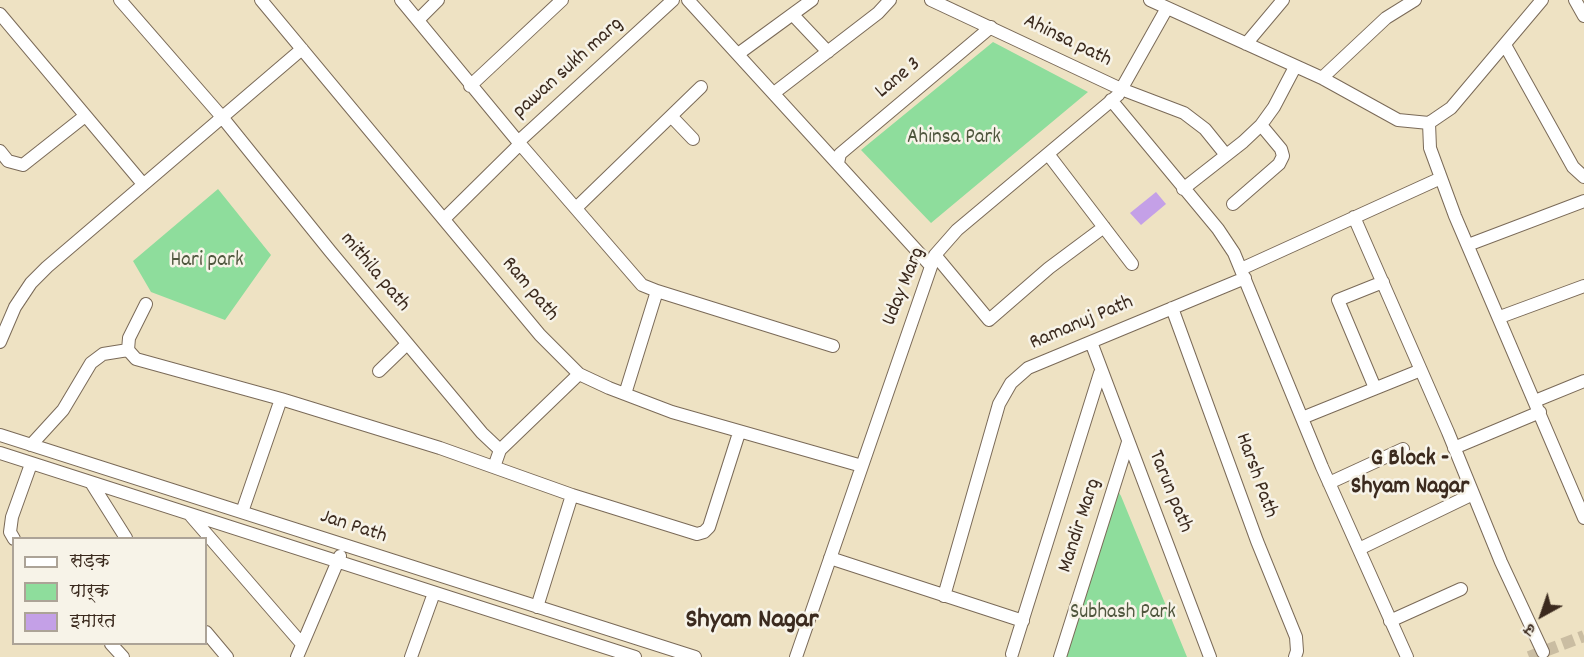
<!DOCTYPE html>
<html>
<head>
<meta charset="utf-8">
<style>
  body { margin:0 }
  #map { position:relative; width:1584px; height:657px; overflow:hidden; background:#eee2c3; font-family:Dekko,"Playpen Sans Deva",sans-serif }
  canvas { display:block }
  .legend { position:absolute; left:12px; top:537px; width:195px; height:108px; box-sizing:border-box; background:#f7f3e8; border:2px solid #aca397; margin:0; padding:8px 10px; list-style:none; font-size:18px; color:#3b2a1e }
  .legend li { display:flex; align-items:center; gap:12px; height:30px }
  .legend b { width:30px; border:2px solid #aca397 }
  .north { position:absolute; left:1512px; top:585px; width:60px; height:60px; -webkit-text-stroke:4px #f7f3e8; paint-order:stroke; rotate:220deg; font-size:16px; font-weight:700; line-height:24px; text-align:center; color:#3b2a1e }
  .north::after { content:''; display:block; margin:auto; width:21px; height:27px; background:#3b2a1e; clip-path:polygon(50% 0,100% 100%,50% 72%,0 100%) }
</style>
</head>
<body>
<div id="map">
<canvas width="1584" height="657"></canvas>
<ul class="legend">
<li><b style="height:8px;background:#fff"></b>सड़क</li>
<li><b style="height:16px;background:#8edd9c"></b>पार्क</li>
<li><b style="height:16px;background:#c4a0e7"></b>इमारत</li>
</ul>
<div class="north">उ</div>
</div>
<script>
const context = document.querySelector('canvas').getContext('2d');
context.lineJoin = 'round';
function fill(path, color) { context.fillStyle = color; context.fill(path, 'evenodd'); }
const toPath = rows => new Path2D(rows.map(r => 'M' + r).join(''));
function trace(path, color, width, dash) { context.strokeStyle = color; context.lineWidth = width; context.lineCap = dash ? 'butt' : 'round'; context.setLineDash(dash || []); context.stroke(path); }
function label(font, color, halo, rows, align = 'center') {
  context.font = font + ' Dekko,sans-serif'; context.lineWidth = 5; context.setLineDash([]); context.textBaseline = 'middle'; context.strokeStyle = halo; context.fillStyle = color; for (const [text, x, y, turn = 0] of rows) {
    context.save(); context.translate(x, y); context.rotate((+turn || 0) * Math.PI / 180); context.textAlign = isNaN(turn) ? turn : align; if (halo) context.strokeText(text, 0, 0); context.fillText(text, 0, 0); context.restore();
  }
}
fill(toPath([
  [993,42,1088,92,931,223,861,150],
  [218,189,271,255,225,320,151,292,133,261],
  [1115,486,1121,496,1187,657,1066,657]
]), '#8edd9c');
fill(toPath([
  [1156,192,1166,204,1141,225,1130,213]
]), '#c4a0e7');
trace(toPath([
  [1529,657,1584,636]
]), '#cabda2', 12, [12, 6]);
const minor = toPath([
  [120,0,222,117,330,251,482,433,500,450],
  [261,0,540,335,579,374,609,388,672,412,862,466],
  [401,0,520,144],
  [688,0,930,265],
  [931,0,1121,89,1184,113,1205,129,1226,155],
  [1150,0,1322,78,1398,120,1429,123,1451,108,1542,0],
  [1575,0,1584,16],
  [0,14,143,184],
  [793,15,828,52],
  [418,20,438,0],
  [1246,44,1283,0],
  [1505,45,1573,167,1584,177],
  [738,54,812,0],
  [1322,78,1386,18,1415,0],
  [470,86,562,0],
  [774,93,878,13,890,0],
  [1111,100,1218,229,1234,253,1322,467,1407,657],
  [671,116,693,139],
  [1429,123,1430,148,1455,216,1584,518],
  [518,142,673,0],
  [0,151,8,161,23,165,85,116],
  [1048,154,1132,264],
  [838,163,840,154,991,27],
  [1183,189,1243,142,1261,125,1274,107,1295,67],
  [1233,204,1279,164,1283,156,1281,149,1261,125],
  [576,208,701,87],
  [1354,217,1448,432,1501,562,1543,652],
  [444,219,520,144,642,285,657,291],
  [1468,245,1584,201],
  [935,255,989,320,1049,268,1104,227],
  [1241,269,1441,178],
  [146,304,129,338,128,350,136,359,281,399,440,448,572,495],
  [1172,308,1257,541,1296,637,1297,651,1295,657],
  [1500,317,1584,286],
  [0,342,15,307,31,283,47,267,302,49],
  [1091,342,1210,657],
  [379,371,407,344],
  [1375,388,1338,300,1383,282],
  [625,394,657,291,833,346],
  [1535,401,1584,381],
  [1302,418,1421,370],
  [0,435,695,657],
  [31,445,63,410,91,363,103,354,128,350],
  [1454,448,1540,412],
  [0,453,635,657],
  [494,467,500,450,579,374],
  [1329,483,1403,449],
  [92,484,126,538],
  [242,512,281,399],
  [191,516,302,644],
  [14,539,10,532,12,517,31,464],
  [1359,549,1473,494],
  [830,558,1023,621],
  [944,596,999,404,1011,383,1028,368,1245,278],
  [537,607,572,495,697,534,704,532,709,527,739,433],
  [1390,621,1461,589],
  [206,632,227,657],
  [111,644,123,657],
  [1012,654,1100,373],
  [297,657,340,556],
  [411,657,434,593],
  [796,657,935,255,957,230,1118,95,1167,8],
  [1060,657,1128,442]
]);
trace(minor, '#7a6a58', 14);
trace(minor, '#fff', 12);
label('21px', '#3b2a1e', '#f7f3e8', [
  ["Ahinsa path",1067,42,26],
  ["pawan sukh marg",569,69,-42],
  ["Lane 3",899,79,-40],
  ["mithila path",374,273,50],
  ["Uday Marg",905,287,-68],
  ["Ram path",529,290,50],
  ["Ramanuj Path",1082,324,-23],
  ["Harsh Path",1255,476,70],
  ["Tarun path",1169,492,68],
  ["Mandir Marg",1081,526,-72],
  ["Jan Path",353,528,18]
]);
label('21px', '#50573e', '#f7f3e8', [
  ["Ahinsa Park",954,139],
  ["Hari park",207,262],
  ["Subhash Park",1123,614]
]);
label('bold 24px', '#3b2a1e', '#f7f3e8', [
  ["G Block -",1410,461],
  ["Shyam Nagar",1410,489]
]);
label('bold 27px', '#3b2a1e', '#f7f3e8', [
  ["Shyam Nagar",752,622]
]);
</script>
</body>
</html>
